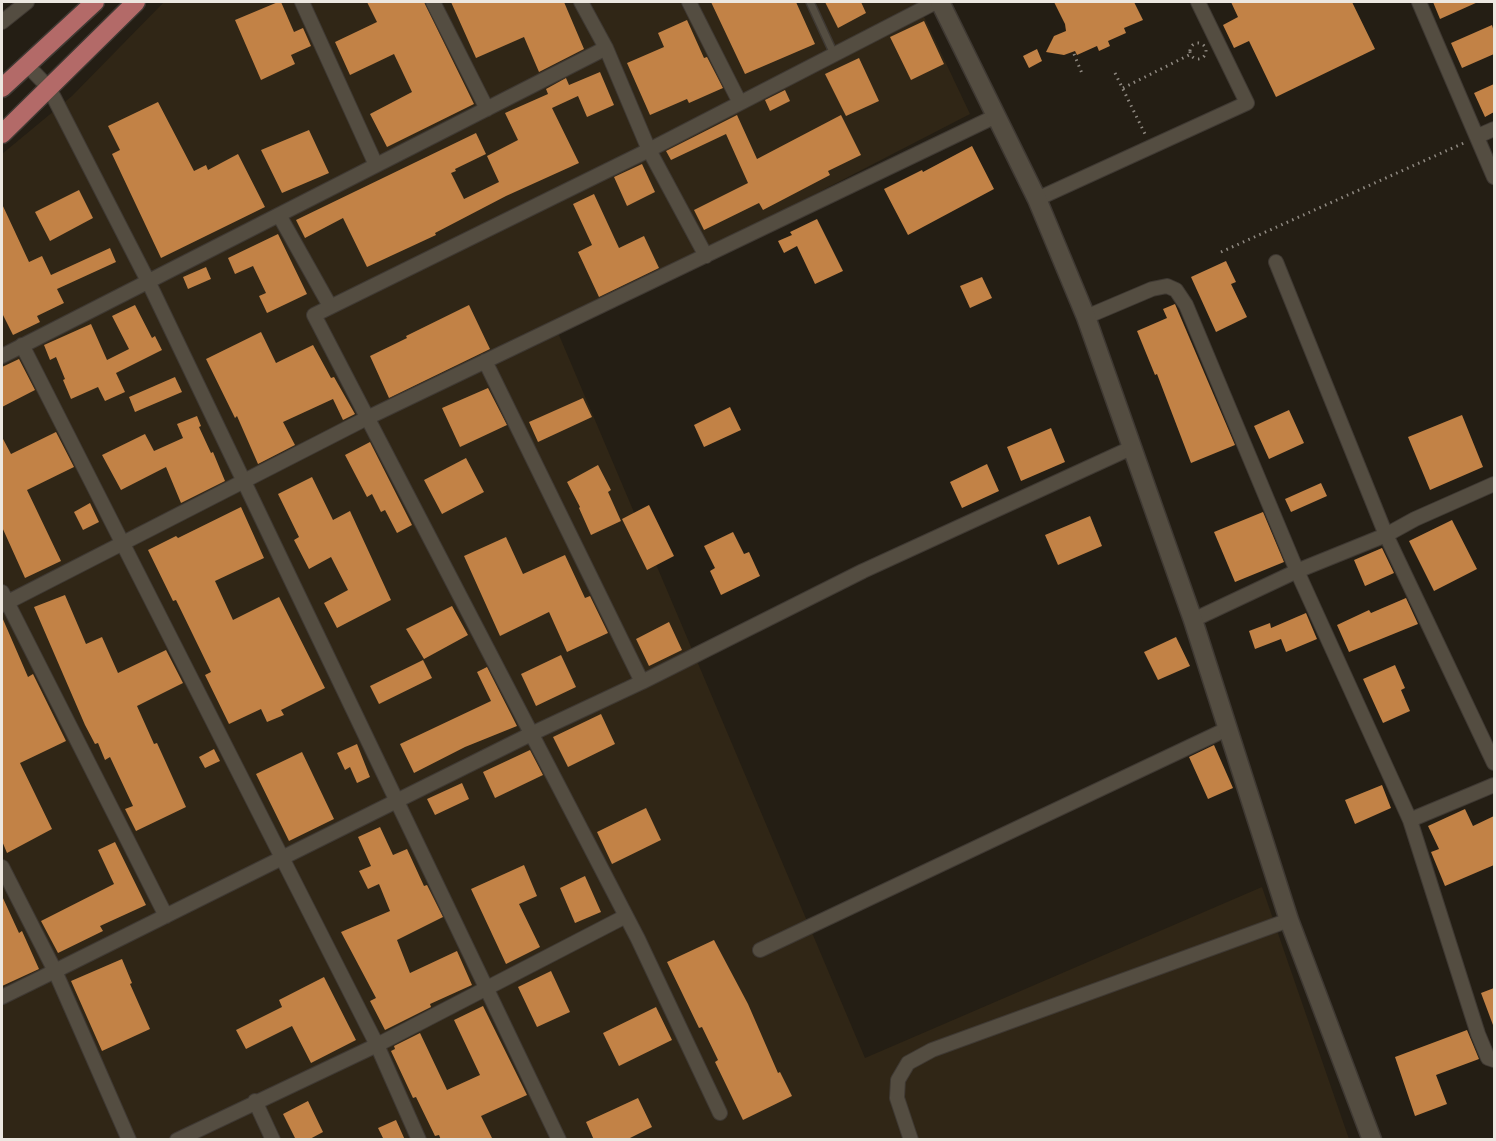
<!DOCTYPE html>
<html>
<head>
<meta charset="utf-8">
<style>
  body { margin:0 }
  #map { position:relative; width:1496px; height:1141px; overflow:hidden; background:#241e14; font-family:Manrope,sans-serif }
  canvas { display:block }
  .frame { position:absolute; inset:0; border:3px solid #ece7e0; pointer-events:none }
</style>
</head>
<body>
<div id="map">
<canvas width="1496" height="1141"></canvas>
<div class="frame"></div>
</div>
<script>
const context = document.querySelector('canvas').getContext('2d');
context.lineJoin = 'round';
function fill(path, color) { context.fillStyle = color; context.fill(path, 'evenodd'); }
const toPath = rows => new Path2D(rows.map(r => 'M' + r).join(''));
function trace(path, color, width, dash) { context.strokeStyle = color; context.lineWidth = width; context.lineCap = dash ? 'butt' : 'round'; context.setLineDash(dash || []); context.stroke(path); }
fill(toPath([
  [164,2,917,2,970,114,556,328,865,1058,1262,887,1349,1139,2,1140,2,154,72,96]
]), '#302616');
fill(toPath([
  [278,2,281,2,294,32,303,28,311,46,291,55,295,64,261,80,235,20],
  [367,2,424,2,474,104,387,147,370,114,412,92,394,54,350,75,335,42,377,22],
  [451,2,564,2,584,49,539,72,524,37,476,58],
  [711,2,796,2,815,44,745,74],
  [825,2,861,2,866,13,838,28],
  [1054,2,1134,2,1143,20,1124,28,1126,33,1108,41,1110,46,1099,51,1097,46,1077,55,1075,51,1064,55,1046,52,1054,36,1066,31,1065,24],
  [1231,2,1352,2,1375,49,1276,97,1249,41,1234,48,1223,25,1238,17],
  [1433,2,1478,2,1440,19],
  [687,20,704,58,707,57,723,88,689,103,687,99,650,115,627,63,664,47,658,33],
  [924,21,944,64,911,80,890,37],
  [1492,25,1494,32,1494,54,1462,68,1451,43],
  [1037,49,1042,61,1029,68,1023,56],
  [859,58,879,101,846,116,825,74],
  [600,72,614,105,587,117,578,96,552,108,579,163,506,196,435,233,436,235,367,267,343,218,305,238,296,220,476,133,486,154,455,169,456,171,451,173,464,199,499,182,487,156,518,140,505,113,548,94,546,89,566,78,569,85],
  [1494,84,1494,112,1485,117,1474,93],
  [785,90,790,101,770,111,765,100],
  [158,102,194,171,206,165,208,170,238,154,265,207,161,258,112,154,120,150,108,126],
  [737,115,757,159,841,115,861,155,828,171,830,175,763,210,759,203,704,230,694,210,748,183,726,134,671,160,666,151],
  [309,130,329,173,282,193,261,150],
  [972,146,994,189,908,235,884,189,922,170,923,172],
  [642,164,655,192,627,206,614,177],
  [79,190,93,218,50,241,35,212],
  [594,194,619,248,644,236,659,268,599,297,578,252,592,245,573,204],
  [2,204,29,262,42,256,51,275,110,248,116,262,57,289,64,303,37,316,40,322,13,335,2,313],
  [817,219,843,271,815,284,797,246,784,253,778,241,792,235,790,232],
  [278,234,307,294,267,313,259,296,266,293,253,266,235,274,228,258],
  [1226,261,1236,282,1231,284,1247,317,1216,332,1191,277],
  [206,267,211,279,188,289,183,277],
  [982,277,992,298,970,308,960,286],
  [1175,304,1235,445,1191,463,1157,374,1155,375,1137,331,1167,318,1163,309],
  [135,305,152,338,155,336,162,350,116,373,125,392,105,401,98,387,71,399,63,380,65,379,56,357,50,360,44,345,91,324,107,360,129,349,112,316],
  [469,305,490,349,389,398,370,356,407,338,406,336],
  [261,332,276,363,313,345,331,378,334,377,355,414,343,420,333,399,283,422,295,445,258,464,237,416,235,418,206,359],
  [19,359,35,390,2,407,2,367],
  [175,377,182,392,135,412,129,397],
  [488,388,507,425,460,447,442,408],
  [583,398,592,417,538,442,529,422],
  [730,407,741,430,704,447,694,425],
  [1289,410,1304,443,1269,459,1254,426],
  [1462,415,1483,467,1430,490,1408,437],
  [197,416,201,426,199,427,211,453,213,452,225,481,181,503,166,467,121,490,102,455,145,434,154,451,183,438,177,424],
  [1051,428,1065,462,1021,481,1007,447],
  [56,432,74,467,27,490,61,561,25,578,2,527,2,437,11,454],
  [370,442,412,525,397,533,385,510,381,512,372,494,367,497,345,455],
  [466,458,484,492,442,514,424,480],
  [987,464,999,491,962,508,950,482],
  [598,465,611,490,608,492,621,521,591,535,579,508,580,507,567,482],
  [312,477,333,520,350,511,391,600,337,628,324,603,348,590,331,557,309,569,294,540,299,537,278,494],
  [1321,483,1327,496,1291,512,1285,499],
  [90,503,99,522,83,530,74,512],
  [649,505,674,556,647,570,622,519],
  [241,507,264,558,215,581,233,620,279,597,325,688,281,710,284,715,267,722,261,709,229,724,205,675,211,672,176,600,173,601,148,550,176,536,178,538],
  [1263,512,1284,562,1235,582,1214,532],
  [1090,516,1102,546,1058,565,1045,535],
  [1452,520,1477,569,1434,591,1409,541],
  [733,532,744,554,749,552,760,576,721,595,710,571,715,568,704,546],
  [506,537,523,574,565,555,585,598,590,596,608,633,567,652,549,612,500,636,464,556],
  [1382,548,1394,573,1365,586,1354,560],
  [65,595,86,644,102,637,118,673,166,650,183,683,137,706,154,744,157,743,186,807,136,831,125,809,133,806,110,757,105,760,98,743,95,744,85,725,34,607],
  [1406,598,1418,624,1349,652,1337,625,1369,610,1371,613],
  [452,606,468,635,424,659,406,629],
  [1306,613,1317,639,1286,652,1281,639,1255,649,1249,631,1270,623,1271,628],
  [2,617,28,677,33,674,66,741,20,763,52,829,7,853,2,841],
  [669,622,682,650,649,666,636,639],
  [1176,637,1190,666,1158,680,1144,652],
  [561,655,576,687,536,706,521,674],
  [423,660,432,678,379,704,370,686],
  [1395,665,1405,688,1401,690,1410,711,1383,723,1363,679],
  [487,667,517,726,465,747,414,773,400,744,491,701,477,672],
  [601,714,615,744,568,767,553,737],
  [357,744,370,777,357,783,350,767,345,770,337,753],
  [1214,745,1233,788,1208,799,1189,757],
  [214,749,220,761,205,768,199,757],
  [530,750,543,775,495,798,483,772],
  [302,752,334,819,289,841,256,774],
  [462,783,469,799,435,815,427,799],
  [1382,785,1391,808,1355,824,1345,800],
  [646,808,661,840,612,864,597,832],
  [1465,809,1473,826,1494,816,1494,865,1445,886,1431,852,1439,849,1428,826],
  [380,827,393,855,407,849,424,886,427,885,443,917,397,940,410,973,457,951,472,985,430,1004,431,1007,385,1030,370,1001,376,998,341,932,390,911,379,884,368,889,359,871,371,866,358,837],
  [115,842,146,905,100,926,103,931,58,953,41,921,114,884,98,850],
  [524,865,537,896,519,904,540,947,506,964,471,889],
  [585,876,601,912,575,923,560,888],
  [2,896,19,933,22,931,39,969,2,986],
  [714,940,748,1004,778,1073,780,1072,792,1096,743,1120,715,1062,718,1060,702,1027,699,1028,667,962],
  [122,959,132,983,130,984,150,1029,102,1051,71,981],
  [551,971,570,1012,537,1027,518,987],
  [324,977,356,1040,311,1063,292,1026,246,1049,236,1030,282,1007,279,1000],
  [1494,988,1494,1024,1493,1025,1481,993],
  [483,1006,527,1095,481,1116,493,1140,441,1140,439,1135,435,1136,416,1097,413,1098,391,1051,395,1049,394,1046,420,1033,447,1090,480,1075,454,1020],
  [656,1007,672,1040,619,1066,603,1033],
  [1467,1030,1479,1059,1436,1075,1447,1104,1415,1116,1395,1057],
  [638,1098,652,1127,626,1140,594,1140,586,1122],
  [308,1101,323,1132,308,1140,296,1140,283,1114],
  [396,1120,405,1140,384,1140,378,1128]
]), '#c28246');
const lane = toPath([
  [810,2,834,54]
]);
const street = toPath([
  [302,2,376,165],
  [433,2,487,109],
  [581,2,606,48,649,150,706,256],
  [689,2,740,103],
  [1419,2,1494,177],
  [2,22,27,2],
  [27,65,49,88,148,281,559,1140],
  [1478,136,1494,129],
  [1037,199,1247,103,1198,2],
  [279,215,330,306],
  [1276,262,1386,535,1494,763],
  [1086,317,1152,289,1167,286,1176,290,1186,305,1297,571,1410,820],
  [22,345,377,1045,419,1140],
  [2,356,606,48],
  [2,592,166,916],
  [2,605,367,418,996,116],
  [1193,620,1297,571,1386,535,1415,519,1494,484],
  [642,682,863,571,1131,448],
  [1494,785,1410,820,1478,1034,1488,1058,1494,1060],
  [2,867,55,971,531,734,642,682,485,361],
  [760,950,1227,729],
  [2,997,55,971,129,1140],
  [255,1101,273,1140],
  [720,1113,638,939,314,315,649,150,936,2],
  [177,1140,377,1045,626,916],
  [911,1140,897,1098,898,1080,908,1063,932,1050,1289,920]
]);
const secondary = toPath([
  [940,2,1037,199,1086,317,1193,620,1289,920,1372,1140]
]);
const primary = toPath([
  [2,88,95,2],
  [2,134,136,2]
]);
trace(lane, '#3f3933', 10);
trace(street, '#3f3933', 16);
trace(secondary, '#3f3933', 21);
trace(primary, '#3f3933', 21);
trace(toPath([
  '1190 51a8 8 0 1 1 16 0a8 8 0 1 1-16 0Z',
  [1074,54,1083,76],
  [1115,73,1146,136],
  [1123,88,1191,54],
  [1221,252,1466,142]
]), '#8f8981', 3, [1.5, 4.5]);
trace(lane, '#544d41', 7);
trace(street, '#544d41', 14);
trace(secondary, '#544d41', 18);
trace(primary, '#b36a68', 18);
</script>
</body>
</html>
